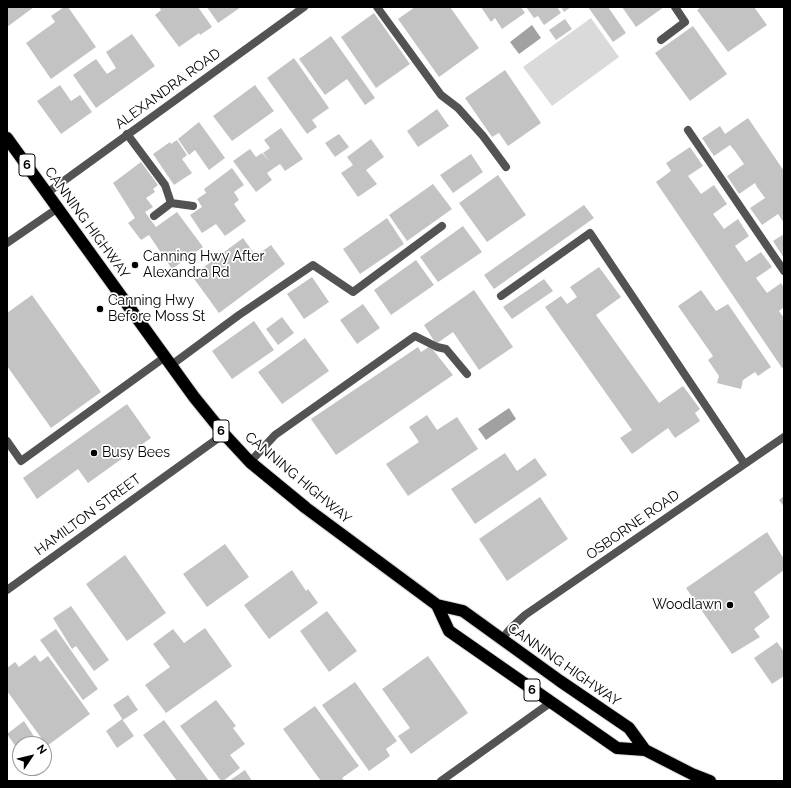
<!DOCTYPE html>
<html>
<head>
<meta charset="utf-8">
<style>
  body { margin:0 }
  #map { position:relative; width:791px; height:788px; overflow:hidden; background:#fff; font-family:Raleway,sans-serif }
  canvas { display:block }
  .frame { position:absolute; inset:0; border:8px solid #000; pointer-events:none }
  .north { position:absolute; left:12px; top:736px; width:40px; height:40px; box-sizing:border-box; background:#fff; border:1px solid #999; border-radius:50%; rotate:55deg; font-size:11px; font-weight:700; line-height:16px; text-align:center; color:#000 }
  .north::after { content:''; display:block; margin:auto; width:14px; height:18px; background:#000; clip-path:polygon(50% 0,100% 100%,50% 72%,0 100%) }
</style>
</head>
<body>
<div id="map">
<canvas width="791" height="788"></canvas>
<div class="frame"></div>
<div class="north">N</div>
</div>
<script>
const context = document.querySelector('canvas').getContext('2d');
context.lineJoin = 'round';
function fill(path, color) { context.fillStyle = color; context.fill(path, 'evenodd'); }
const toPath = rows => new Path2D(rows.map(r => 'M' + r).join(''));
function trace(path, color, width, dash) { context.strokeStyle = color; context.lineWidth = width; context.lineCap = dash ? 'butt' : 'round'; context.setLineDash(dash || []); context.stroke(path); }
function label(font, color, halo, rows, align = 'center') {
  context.font = font + ' Raleway,sans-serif'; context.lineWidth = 3.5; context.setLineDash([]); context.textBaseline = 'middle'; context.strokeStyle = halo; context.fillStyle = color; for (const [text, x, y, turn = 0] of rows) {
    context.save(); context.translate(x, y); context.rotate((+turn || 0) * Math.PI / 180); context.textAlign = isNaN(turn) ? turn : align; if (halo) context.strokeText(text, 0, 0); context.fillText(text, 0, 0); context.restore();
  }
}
fill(toPath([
  [591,18,619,57,552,106,523,67]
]), '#dadada');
fill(toPath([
  [532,25,541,38,519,54,510,42],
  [509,408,516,419,486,440,478,429]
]), '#a1a1a1');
fill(toPath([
  [7,7,34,7,7,27],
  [64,7,68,7,96,47,51,79,26,43,55,22,51,16],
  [159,7,198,7,212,27,200,35,199,33,179,47,155,15,161,10],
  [207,7,241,7,218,23],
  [415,7,450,7,479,48,439,77,398,19],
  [481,7,521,7,525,13,502,29,495,18,491,22],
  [526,7,557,7,561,13,544,25,538,16,534,18],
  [561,7,571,7,564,12],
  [588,7,608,7,626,33,613,42],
  [622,7,664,7,636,27],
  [701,7,754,7,767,25,728,52,697,10],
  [374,13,410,64,376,88,341,37],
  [565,19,572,29,556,40,549,30],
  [693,26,727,74,690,101,655,53],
  [132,34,155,66,96,108,73,75,96,59,107,74,116,68,106,52],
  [331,36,375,98,365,105,347,79,325,95,299,59],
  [294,58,329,108,312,120,317,127,307,134,267,78],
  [505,70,541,123,508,146,499,133,492,137,465,98],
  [60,85,71,101,80,95,92,112,61,134,37,101],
  [255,85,274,111,232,141,213,116],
  [437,109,449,126,418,147,407,131],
  [748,118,784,171,784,223,778,214,762,225,750,208,765,198,757,187,755,183,739,194,727,176,744,164,735,151,730,145,714,156,702,138,720,126,725,134],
  [199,122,225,158,209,170,195,150,189,155,178,139],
  [281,128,303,159,285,171,280,164,274,168,267,173,272,180,256,192,233,161,250,149,256,157,262,153,270,162,263,153,270,148,264,140],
  [339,134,349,147,335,157,325,143],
  [371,139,384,157,366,170,377,184,358,197,341,173,353,165,347,157],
  [177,140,187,155,182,159,192,173,174,185,153,154,170,142,171,144],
  [690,147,703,166,688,176,701,194,714,185,727,204,713,214,724,229,738,219,749,236,735,246,746,262,761,252,772,267,756,278,767,293,781,283,784,287,784,307,779,311,784,318,784,367,782,368,656,182,671,171,666,163],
  [471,154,483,172,453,193,440,175],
  [141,162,158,185,153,189,155,192,146,198,153,207,145,212,150,219,156,227,177,212,203,247,172,269,149,235,141,240,128,223,135,218,113,183],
  [232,168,244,185,234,192,239,200,234,204,246,221,225,236,216,224,202,233,190,215,202,207,197,199,206,193,204,189],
  [498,175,526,215,487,242,459,203],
  [433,184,452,209,407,241,389,215],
  [584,205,594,218,494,289,484,275],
  [387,218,404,244,360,274,343,249],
  [463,226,482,252,438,282,420,257],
  [784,234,784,258,773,241],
  [243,238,256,256,271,245,285,264,219,313,192,276],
  [416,260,434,285,391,315,374,290],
  [599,267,621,297,596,315,659,403,683,386,700,409,695,413,700,421,675,438,668,428,632,454,620,438,632,430,545,307,561,296,567,304,577,297,570,287],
  [312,277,329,302,304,319,287,294],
  [544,279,553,291,512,319,503,307],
  [474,290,513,347,479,370,453,332,436,344,424,325],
  [701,290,716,311,728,304,771,367,758,376,755,372,743,380,741,389,717,383,719,376,708,360,713,356,678,306],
  [32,295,101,392,51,428,7,366,7,313],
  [363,304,380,328,357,344,340,320],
  [282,317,294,333,278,345,266,329],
  [254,321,274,350,232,379,212,351],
  [305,338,329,371,282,404,258,372],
  [430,346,453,375,336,455,311,419,418,347,421,352],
  [127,404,151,438,88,483,78,469,37,499,23,478],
  [427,415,437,430,457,417,478,449,408,496,386,464,419,442,409,427],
  [505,453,517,471,535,458,547,475,475,524,451,489],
  [784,496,784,507,779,500],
  [540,497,568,539,507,581,479,539],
  [767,532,784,559,784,570,754,592,770,617,754,629,760,637,732,654,686,588],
  [225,544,249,577,207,607,183,574],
  [125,555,166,613,127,641,86,584],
  [292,570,306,591,308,589,318,603,269,639,244,605],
  [71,606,109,660,94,671,76,646,72,649,53,618],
  [327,611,357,651,329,672,300,631],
  [205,628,232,666,166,713,145,685,170,667,153,644,173,629,184,643],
  [56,629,98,689,83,700,40,640],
  [777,642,784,652,784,676,772,684,754,658],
  [35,655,40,662,48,656,90,714,47,746,7,691,7,668,15,662,19,667],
  [428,656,468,713,411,754,398,736,410,728,382,689],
  [355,682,397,741,386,749,390,756,369,771,322,705],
  [128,695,138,710,123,720,113,705],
  [216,700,236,726,233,728,245,744,230,755,240,768,223,781,221,781,180,726],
  [315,706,359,766,342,778,345,781,321,781,283,729],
  [122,719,134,736,117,748,106,731],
  [164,720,209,781,177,781,143,735],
  [24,721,39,744,27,744,25,741,16,747,7,734],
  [245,770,252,781,229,781]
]), '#c3c3c3');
const highway = toPath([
  [7,138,194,397,224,434,250,462,306,508,437,605,463,611,560,681,629,728,645,750],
  [437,605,449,631,617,748,645,750,692,774,710,781]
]);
trace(highway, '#dbdbdb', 14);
trace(toPath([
  [377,7,441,95,458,108,483,136,506,167],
  [661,40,685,22,675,7],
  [688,130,784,271],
  [127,134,165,185,171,203,154,216],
  [171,203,193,206],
  [501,296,590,233,744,463],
  [170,366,239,315,313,265,353,292,442,226],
  [7,441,21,461,165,357],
  [250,462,275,435,415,336,437,347,446,349,467,374]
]), '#535353', 8);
trace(toPath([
  [47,193,304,7],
  [7,243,58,208],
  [7,590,224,434],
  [501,640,510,629,525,615,784,437],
  [441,781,550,703]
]), '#535353', 8);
trace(highway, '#000', 12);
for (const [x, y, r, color] of [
  [135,265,4,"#000"],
  [100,309,4,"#000"],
  [94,453,4,"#000"],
  [730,605,4,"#000"]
]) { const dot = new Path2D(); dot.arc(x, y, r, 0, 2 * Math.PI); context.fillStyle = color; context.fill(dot); trace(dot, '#fff', 1.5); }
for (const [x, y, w] of [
  [27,165,16],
  [221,431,16],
  [532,690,16]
]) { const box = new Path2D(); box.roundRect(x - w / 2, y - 11, w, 22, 3); context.fillStyle = '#fff'; context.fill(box); trace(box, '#000', 1); }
label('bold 13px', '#000', null, [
  ["6",27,165],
  ["6",221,431],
  ["6",532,690]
]);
label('14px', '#000', '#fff', [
  ["ALEXANDRA ROAD",168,89,-36],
  ["CANNING HIGHWAY",87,223,54],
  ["CANNING HIGHWAY",298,478,40],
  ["HAMILTON STREET",88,515,-36],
  ["OSBORNE ROAD",633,525,-35],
  ["CANNING HIGHWAY",564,665,35]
]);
label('14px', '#000', '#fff', [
  ["Canning Hwy After",143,257],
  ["Alexandra Rd",143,273],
  ["Canning Hwy",108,301],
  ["Before Moss St",108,317],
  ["Busy Bees",102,453],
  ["Woodlawn",722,605,"right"]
], 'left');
</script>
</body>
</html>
